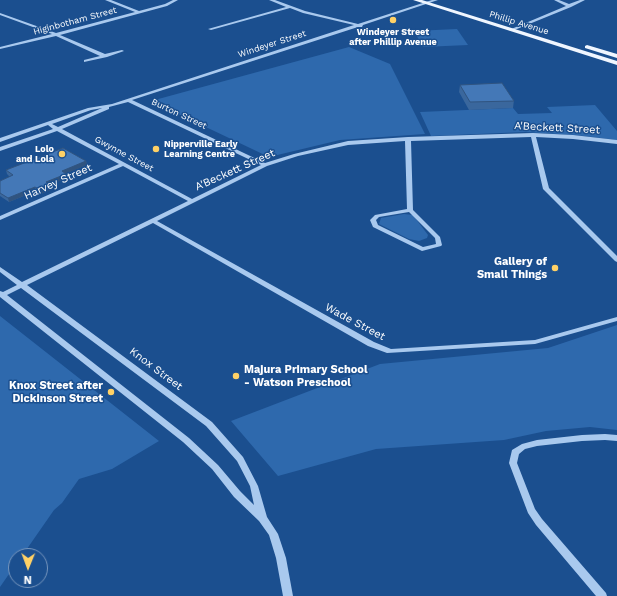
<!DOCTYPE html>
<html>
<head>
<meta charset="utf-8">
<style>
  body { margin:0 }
  #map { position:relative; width:617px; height:596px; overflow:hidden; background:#1b4f8f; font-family:"Work Sans",sans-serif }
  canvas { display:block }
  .north { position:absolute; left:8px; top:548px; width:40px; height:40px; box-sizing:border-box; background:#1b4f8f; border:1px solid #7695bc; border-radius:50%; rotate:181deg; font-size:11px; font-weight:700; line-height:16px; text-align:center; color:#fff }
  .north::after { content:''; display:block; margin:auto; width:14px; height:18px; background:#ffd166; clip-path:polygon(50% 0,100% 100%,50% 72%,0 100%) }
</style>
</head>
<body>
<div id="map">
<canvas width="617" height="596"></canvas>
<div class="north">N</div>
</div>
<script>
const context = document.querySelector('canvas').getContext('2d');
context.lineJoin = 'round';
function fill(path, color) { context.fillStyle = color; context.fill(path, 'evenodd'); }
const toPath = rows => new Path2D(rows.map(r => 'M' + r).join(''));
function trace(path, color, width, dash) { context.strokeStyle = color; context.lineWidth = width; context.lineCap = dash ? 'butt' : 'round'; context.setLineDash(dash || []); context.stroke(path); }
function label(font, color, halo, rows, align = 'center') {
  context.font = font + ' "Work Sans",sans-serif'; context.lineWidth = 3; context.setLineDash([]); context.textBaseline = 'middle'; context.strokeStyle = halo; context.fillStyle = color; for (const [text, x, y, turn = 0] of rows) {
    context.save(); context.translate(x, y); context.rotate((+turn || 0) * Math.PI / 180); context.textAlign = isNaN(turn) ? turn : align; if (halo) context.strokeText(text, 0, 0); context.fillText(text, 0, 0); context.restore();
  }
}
fill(toPath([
  [457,29,468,45,423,47,414,31],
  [349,47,390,64,425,134,340,140,269,157,151,101],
  [595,105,617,131,617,140,576,135,525,132,431,136,420,112,513,108,518,114,552,113,547,107],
  [404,214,413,215,428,235,427,238,419,241,409,239,379,224,381,218],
  [0,316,159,441,112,469,79,479,62,503,54,510,22,556,16,556,16,564,0,587],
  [617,325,617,430,590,427,546,431,504,440,376,449,278,476,231,421,380,364,548,348]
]), '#2e69ad');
fill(toPath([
  [105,0,111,0,139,11,165,4,173,0,178,0,167,6,60,35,105,54,122,50,124,51,107,57,84,62,84,60,100,56,56,36,0,49,0,47,52,34,0,15,0,13,56,33,135,12,105,0],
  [269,0,275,0,305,11,358,24,432,0,438,0,363,25,362,27,358,27,132,100,265,163,294,154,348,141,408,137,533,133,573,135,617,140,617,144,573,139,536,137,549,188,617,256,617,262,615,261,543,189,531,137,411,141,413,210,440,237,442,245,441,246,422,251,373,227,370,220,375,215,407,209,405,141,348,145,298,156,267,166,157,221,374,342,391,349,535,340,617,317,617,321,535,344,387,353,368,346,153,223,27,285,212,422,243,457,258,486,267,517,278,534,286,558,293,596,283,596,276,558,269,535,259,521,234,497,212,469,183,442,0,297,0,291,3,292,17,285,0,272,0,267,22,282,188,201,123,166,0,220,0,216,119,164,57,131,0,151,0,147,53,129,48,125,0,142,0,138,88,108,112,104,354,25,303,13,290,8,211,30,208,29,286,7,269,0],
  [128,102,261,165,192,199,62,129,109,109,109,107,128,102],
  [102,108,58,127,52,124,91,110,102,108],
  [409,212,435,238,436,244,423,247,378,225,376,220,379,217,409,212],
  [21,288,206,426,237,461,250,486,254,505,240,491,218,465,189,438,7,295,21,288],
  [554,0,559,0,569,4,580,0,585,0,571,7,512,31,509,30,566,6,554,0],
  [605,434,617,435,617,441,605,440,582,441,537,446,525,449,519,454,517,463,535,509,542,519,606,593,607,596,596,596,536,525,528,513,509,463,512,450,522,444,537,440,582,435,605,434]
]), '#a9c9ee');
fill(toPath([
  [413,0,422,0,617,61,617,65,413,0],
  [587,45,617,54,617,58,585,48,585,46,587,45]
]), '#f0f6ff');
fill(toPath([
  [460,85,514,100,513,108,469,110,459,92],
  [86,161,87,165,66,173,67,178,51,184,52,185,53,189,41,194,36,191,9,202,0,196,0,181,10,177,7,174,6,170]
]), '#3a679d');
fill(toPath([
  [86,161,87,165,62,175,62,171],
  [66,174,67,178,47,186,46,182],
  [52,185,53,189,41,194,40,190],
  [35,187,36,191,9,202,8,198]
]), '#305480');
const building = toPath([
  [502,83,514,101,470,102,460,85,502,83],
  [63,148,86,161,62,171,66,174,46,182,52,185,40,190,35,187,8,198,0,193,0,181,13,175,6,170,63,148]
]);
fill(building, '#4478b7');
trace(building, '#305480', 1);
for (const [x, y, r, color] of [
  [393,20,4,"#ffd166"],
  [156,149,4,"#ffd166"],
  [62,154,4,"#ffd166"],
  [555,268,4,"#ffd166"],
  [236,376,4,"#ffd166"],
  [111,392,4,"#ffd166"]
]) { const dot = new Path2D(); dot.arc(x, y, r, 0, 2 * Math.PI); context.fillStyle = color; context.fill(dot); trace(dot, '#1b4f8f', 1.5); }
label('9px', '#fff', '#1b4f8f', [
  ["Higinbotham Street",75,21,-15],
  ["Phillip Avenue",519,23,17],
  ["Windeyer Street",272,44,-18],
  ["Burton Street",179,114,25],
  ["Gwynne Street",124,154,28]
]);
label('bold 9px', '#fff', '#1b4f8f', [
  ["Windeyer Street",393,32],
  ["after Phillip Avenue",393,42],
  ["Nipperville Early",164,144,"left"],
  ["Learning Centre",164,154,"left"],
  ["Lolo",54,149,"right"],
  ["and Lola",54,159,"right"]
]);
label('11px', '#fff', '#1b4f8f', [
  ["A'Beckett Street",557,128,3],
  ["A'Beckett Street",235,170,-24],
  ["Harvey Street",58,182,-24],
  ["Wade Street",355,322,28],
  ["Knox Street",156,369,37]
]);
label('bold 11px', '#fff', '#1b4f8f', [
  ["Gallery of",547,262],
  ["Small Things",547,275],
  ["Majura Primary School",244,370,"left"],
  ["- Watson Preschool",244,383,"left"],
  ["Knox Street after",103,386],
  ["Dickinson Street",103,399]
], 'right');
</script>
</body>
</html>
